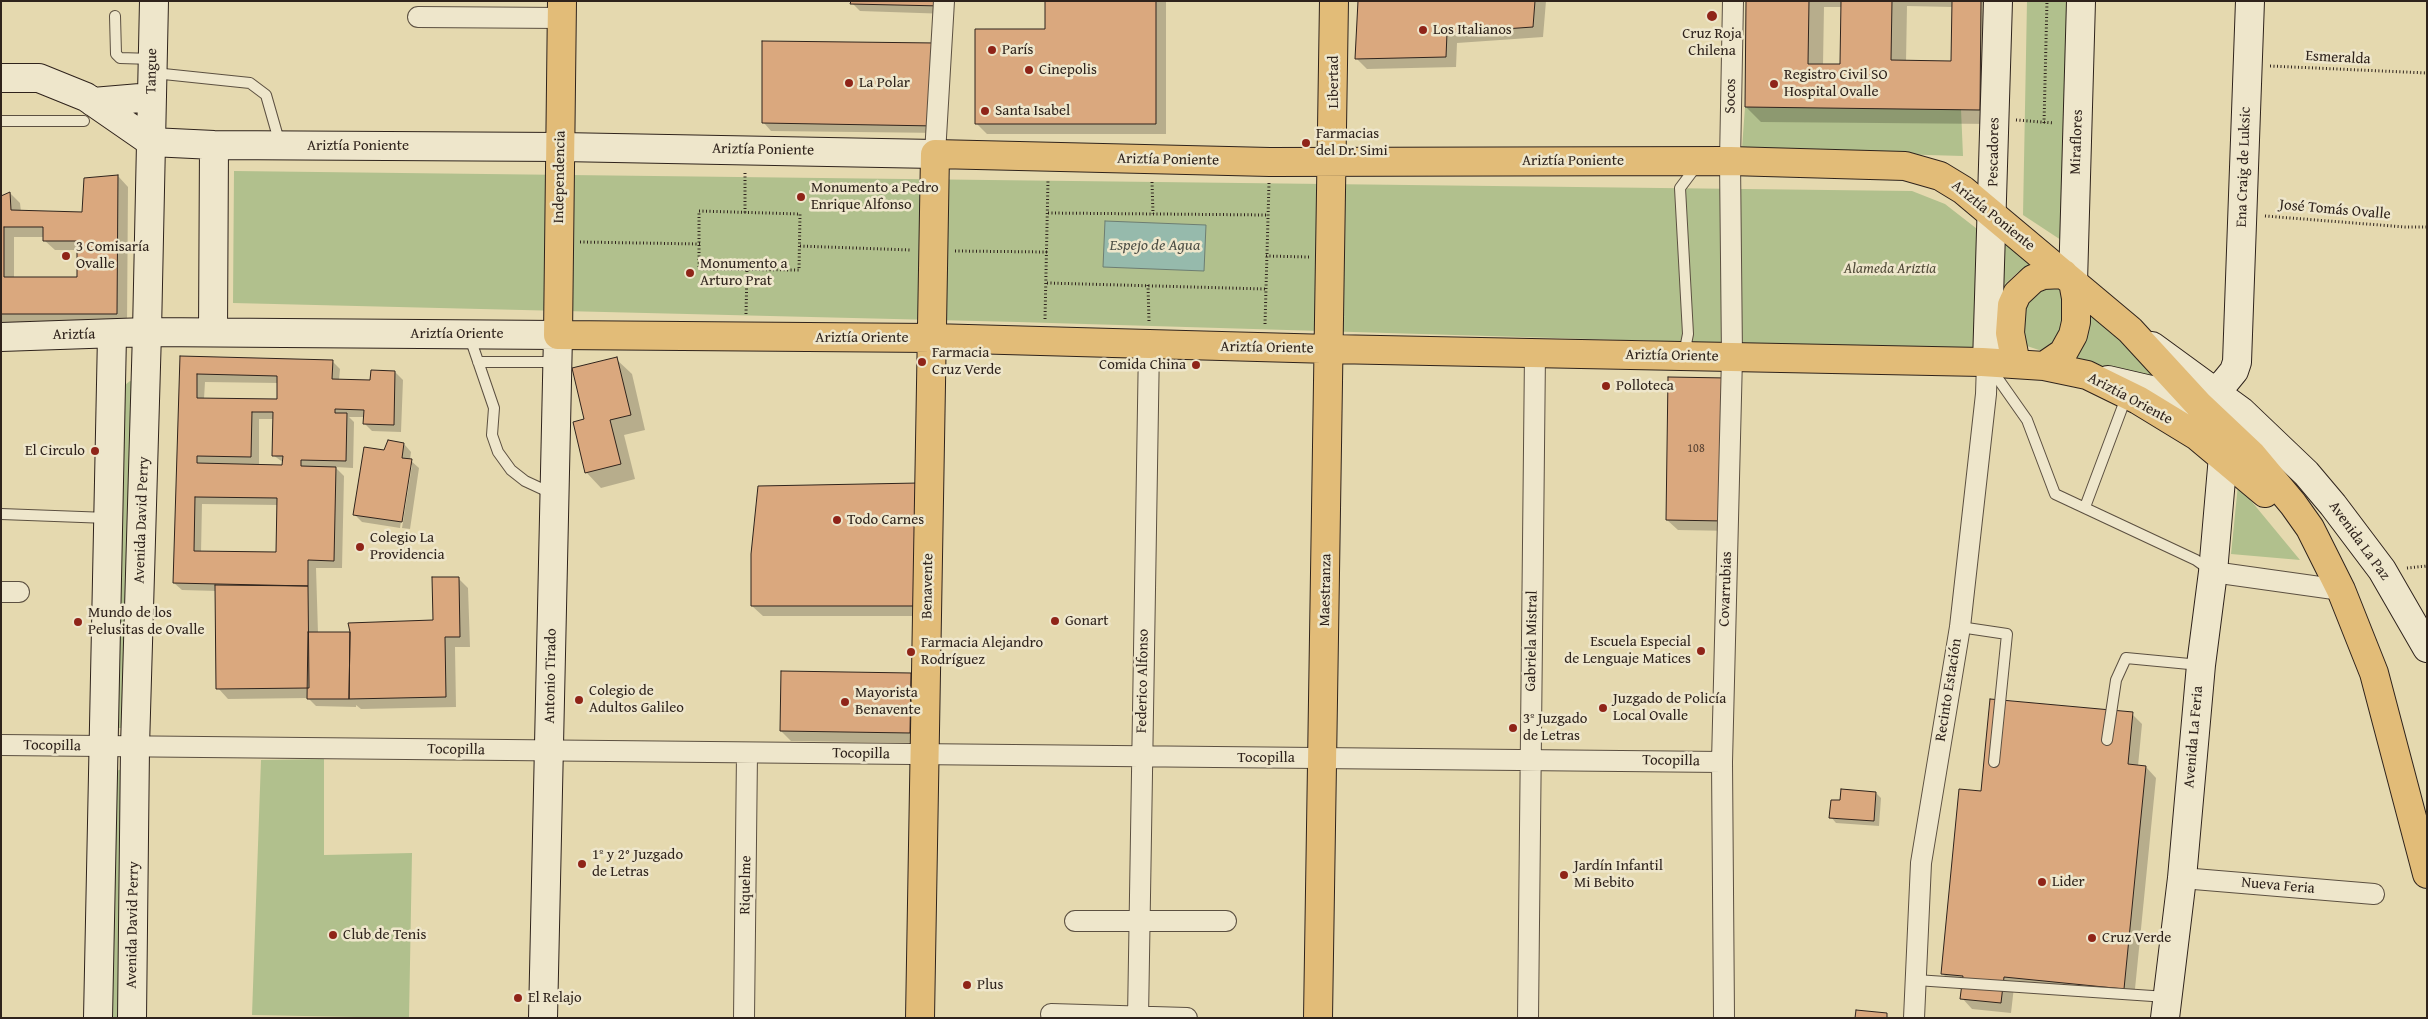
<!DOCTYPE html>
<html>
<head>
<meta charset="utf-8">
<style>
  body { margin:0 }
  #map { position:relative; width:2428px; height:1019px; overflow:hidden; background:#e5d9af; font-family:"Gentium Book Plus",serif }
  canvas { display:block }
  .frame { position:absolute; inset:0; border:2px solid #2f231c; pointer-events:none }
</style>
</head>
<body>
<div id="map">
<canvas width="2428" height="1019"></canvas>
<div class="frame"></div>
</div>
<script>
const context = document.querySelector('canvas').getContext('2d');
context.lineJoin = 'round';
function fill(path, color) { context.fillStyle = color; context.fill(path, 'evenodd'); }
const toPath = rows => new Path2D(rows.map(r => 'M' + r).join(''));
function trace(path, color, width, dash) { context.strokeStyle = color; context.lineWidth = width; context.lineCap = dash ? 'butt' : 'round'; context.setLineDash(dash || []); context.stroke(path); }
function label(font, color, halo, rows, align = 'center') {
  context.font = font + ' "Gentium Book Plus",serif'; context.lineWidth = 5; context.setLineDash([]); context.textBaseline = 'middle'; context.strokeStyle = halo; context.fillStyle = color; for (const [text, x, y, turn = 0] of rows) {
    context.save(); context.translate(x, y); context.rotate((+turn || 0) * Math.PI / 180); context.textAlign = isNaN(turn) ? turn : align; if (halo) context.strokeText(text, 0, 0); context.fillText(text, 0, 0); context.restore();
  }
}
fill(toPath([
  [2027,1,2071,1,2061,240,2023,215],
  [1745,107,1961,109,1963,156,1892,154,1825,149,1742,148],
  [234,171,1912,191,1945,204,1981,232,1976,348,1757,344,1018,322,233,303],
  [1994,233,2036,265,2018,272,2005,284,2000,313],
  [2041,287,2061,289,2071,323,2045,352,2027,346,2023,335,2024,308,2030,294],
  [2083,300,2172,385,2064,361],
  [130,381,134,382,122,728,116,728,121,388],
  [2238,485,2300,560,2231,554],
  [324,759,324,855,412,853,409,1018,252,1015,261,760],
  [126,767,120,1018,108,1018,112,773]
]), '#b1c08d');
const water = toPath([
  [1105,221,1206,225,1204,271,1103,267,1105,221]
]);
fill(water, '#96baac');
trace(water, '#6d7e72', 1);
fill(toPath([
  [949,1,949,14,860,11,852,3],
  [1047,1,1166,1,1166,134,987,134,977,124,1046,31],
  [1359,1,1546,1,1543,37,1457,43,1456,67,1367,69,1356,58],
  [1747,1,1996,1,1995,124,1761,122,1746,107],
  [1907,6,1953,7,1952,63,1906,62],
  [1824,7,1843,7,1842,66,1823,65],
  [763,42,943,133,771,131,764,123],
  [118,176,128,187,127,324,1,324,1,197,10,193,20,203,21,212,83,214],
  [14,237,44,237,44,240,55,250,78,250,78,278,14,278],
  [181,357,332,361,340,369,339,380,371,381,395,372,403,380,401,432,372,431,364,423,365,417,349,417,354,422,353,468,335,467,344,476,342,568,316,568,318,633,351,633,435,622,458,578,468,588,470,647,455,647,456,707,361,709,356,705,356,707,316,706,308,698,228,699,218,688,217,591,182,590,174,583],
  [205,382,278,383,278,401,204,399],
  [259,419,274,419,273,455,284,463,283,466,259,465],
  [202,504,278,505,278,554,201,553],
  [616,359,632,374,645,430,624,435,635,479,601,488,586,472],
  [1669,379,1734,531,1678,530,1667,520],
  [404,444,411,452,410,460,419,468,410,529,402,528,412,465,410,465,400,528,362,522,354,514,385,451],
  [929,495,929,616,763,616,752,606],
  [910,675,921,685,920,743,791,741,781,731],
  [2132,714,2142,724,2138,766,2146,767,2156,778,2134,999,2014,987,2011,1013,1972,1009,1962,998,1963,985,1953,984,1942,973,1982,792],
  [1876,793,1881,798,1879,826,1836,823,1831,817,1841,802]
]), '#0003');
const building = toPath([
  [851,1,942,1,942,6,850,4,851,1],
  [1045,1,1156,1,1156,124,975,124,975,29,1045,29,1045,1],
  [1358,1,1535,1,1533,27,1447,33,1446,57,1355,59,1358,1],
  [1746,1,1809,1,1808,64,1840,64,1841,1,1892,1,1891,60,1951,61,1952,1,1981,1,1980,110,1745,107,1746,1],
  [762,41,936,43,936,126,762,123,762,41],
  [118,175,117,314,1,314,1,196,10,192,11,210,82,212,84,178,118,175],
  [4,227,43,227,43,241,77,241,77,277,4,277,4,227],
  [180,356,333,360,332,379,370,380,371,370,395,371,394,425,363,424,364,410,335,409,335,413,347,413,346,461,301,460,301,466,336,467,334,561,308,560,308,586,173,583,180,356],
  [197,374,277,376,277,399,197,398,197,374],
  [252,412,273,412,272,456,283,456,282,465,197,463,197,456,251,457,252,412],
  [195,497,277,498,276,552,194,551,195,497],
  [617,357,631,415,610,420,621,464,585,473,573,422,584,419,572,368,617,357],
  [1668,377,1727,378,1724,521,1666,520,1668,377],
  [388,440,404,443,402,458,412,459,402,522,353,515,364,447,384,450,388,440],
  [919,483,919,606,751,606,751,554,758,486,919,483],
  [432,577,459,577,460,637,445,637,446,697,349,699,350,632,348,623,433,620,432,577],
  [215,585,308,586,309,688,216,689,215,585],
  [308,632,350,632,349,699,307,699,308,632],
  [781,671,911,673,910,733,780,731,781,671],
  [1990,699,2133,712,2128,764,2146,766,2124,989,2004,977,2001,1003,1960,999,1963,976,1941,974,1959,789,1981,791,1990,699],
  [1841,789,1876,792,1874,821,1829,818,1831,800,1840,800,1841,789],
  [1856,1010,1887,1013,1887,1018,1855,1018,1856,1010]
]);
fill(building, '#daa87e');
trace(building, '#2f231c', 1);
const lane = toPath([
  [115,16,116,54,120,58,153,59],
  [154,73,250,83,266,95,280,144],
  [1,121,84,121],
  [469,335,494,408,492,435,498,452,511,470,525,481,553,494],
  [1694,351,1686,344,1688,334,1680,188,1698,164],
  [478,362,546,362,553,354],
  [1989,366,2027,420,2055,494,2196,560,2210,570],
  [2085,507,2127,395],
  [1,514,108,518],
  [1960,627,2007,634,1994,762],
  [2107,740,2116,680,2126,658,2200,665],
  [1916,980,2167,997]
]);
const street = toPath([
  [418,17,562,18],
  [935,154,944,1],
  [2213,572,2341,590],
  [1,592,19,592],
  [1,745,1722,762],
  [2182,878,2374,894],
  [1075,921,1226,921],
  [1051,1014,1187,1018],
  [744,1018,747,753],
  [1138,1018,1149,345],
  [1528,1018,1535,353],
  [1724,1018,1722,762,1732,357,1730,161,1733,1],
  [1914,1018,1921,863,1960,627,1986,394,1987,363]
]);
const secondary = toPath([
  [1,78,39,78,86,97,151,142,214,145,561,147,935,154],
  [93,102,152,97],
  [2073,282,2081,1],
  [213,332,214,145],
  [1,337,147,332,558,335,543,1018],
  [2152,346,2241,411,2306,473,2333,505,2382,570,2427,648],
  [1987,363,1998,1],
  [2108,380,2164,393,2206,409],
  [2202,403,2225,382,2234,371,2237,362,2250,1],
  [98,1018,112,335],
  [132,1018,135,747,147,332,154,1],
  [2165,1018,2182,878,2201,665,2213,572,2223,456]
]);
const primary = toPath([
  [562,1,558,335,932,338,1330,349,1982,362,2044,366,2087,375,2138,400,2197,436,2265,493],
  [2016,364,2010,333,2012,305,2017,294,2033,279,2043,275,2064,274],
  [2044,366,2063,353,2073,335,2076,322,2076,298,2073,282],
  [920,1018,935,154,1270,162,1730,161,1905,166,1940,176,1963,190,2130,330,2199,405,2252,455,2293,504,2310,528,2341,590,2374,673,2427,874],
  [1318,1018,1334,1]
]);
trace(lane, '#5c5041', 12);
trace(street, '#5c5041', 22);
trace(secondary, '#2f231c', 30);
trace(primary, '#2f231c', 30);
trace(toPath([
  [2270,66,2427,73],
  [2016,120,2054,123],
  [2044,123,2047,1],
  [745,173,745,213],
  [1152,182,1153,214],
  [699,211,800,214,799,270,699,269,699,211],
  [1048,213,1268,215],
  [2265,216,2405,227,2427,227],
  [580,242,700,244],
  [800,246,911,250],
  [955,251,1047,252],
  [1266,256,1309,257],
  [1047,283,1265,289],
  [1148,285,1149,322],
  [746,314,747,269],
  [1045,319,1048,180],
  [1265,324,1269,183],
  [2407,568,2427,566]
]), '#2f231c', 3, [1, 2.5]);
trace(lane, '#eee6cb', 10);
trace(street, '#eee6cb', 20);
trace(secondary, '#eee6cb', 28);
trace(primary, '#e2bc78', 28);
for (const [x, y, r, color] of [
  [1712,16,6,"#8f2418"],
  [1423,30,5,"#8f2418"],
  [992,50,5,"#8f2418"],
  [1029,70,5,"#8f2418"],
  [849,83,5,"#8f2418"],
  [1774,84,5,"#8f2418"],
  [985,111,5,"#8f2418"],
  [1306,143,5,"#8f2418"],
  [801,197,5,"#8f2418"],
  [66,256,5,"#8f2418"],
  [690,273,5,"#8f2418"],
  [922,362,5,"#8f2418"],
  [1196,365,5,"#8f2418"],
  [1606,386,5,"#8f2418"],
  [95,451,5,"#8f2418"],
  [837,520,5,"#8f2418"],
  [360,547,5,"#8f2418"],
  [1055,621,5,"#8f2418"],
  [78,622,5,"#8f2418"],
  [1701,651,5,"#8f2418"],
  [911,652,5,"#8f2418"],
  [579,700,5,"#8f2418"],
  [845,702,5,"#8f2418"],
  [1603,708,5,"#8f2418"],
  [1513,728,5,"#8f2418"],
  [582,864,5,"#8f2418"],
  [1564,875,5,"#8f2418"],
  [2042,882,5,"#8f2418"],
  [333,935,5,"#8f2418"],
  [2092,938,5,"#8f2418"],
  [967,985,5,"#8f2418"],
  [518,998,5,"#8f2418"]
]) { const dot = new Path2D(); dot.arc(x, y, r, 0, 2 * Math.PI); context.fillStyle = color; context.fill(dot); trace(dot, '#eee6cb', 2); }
label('12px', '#5a4434', null, [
  ["108",1696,449]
]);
label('15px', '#2f231c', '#eee6cb', [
  ["Los Italianos",1433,30],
  ["Cruz Roja",1712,34,"center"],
  ["Chilena",1712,51,"center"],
  ["París",1002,50],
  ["Cinepolis",1039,70],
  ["Registro Civil SO",1784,75],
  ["Hospital Ovalle",1784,92],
  ["La Polar",859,83],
  ["Santa Isabel",995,111],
  ["Farmacias",1316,134],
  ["del Dr. Simi",1316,151],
  ["Monumento a Pedro",811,188],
  ["Enrique Alfonso",811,205],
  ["3 Comisaría",76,247],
  ["Ovalle",76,264],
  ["Monumento a",700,264],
  ["Arturo Prat",700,281],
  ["Farmacia",932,353],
  ["Cruz Verde",932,370],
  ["Comida China",1186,365,"right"],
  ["Polloteca",1616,386],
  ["El Circulo",85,451,"right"],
  ["Todo Carnes",847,520],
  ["Colegio La",370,538],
  ["Providencia",370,555],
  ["Mundo de los",88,613],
  ["Pelusitas de Ovalle",88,630],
  ["Gonart",1065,621],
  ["Escuela Especial",1691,642,"right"],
  ["de Lenguaje Matices",1691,659,"right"],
  ["Farmacia Alejandro",921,643],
  ["Rodríguez",921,660],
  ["Colegio de",589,691],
  ["Adultos Galileo",589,708],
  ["Mayorista",855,693],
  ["Benavente",855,710],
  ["Juzgado de Policía",1613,699],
  ["Local Ovalle",1613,716],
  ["3º Juzgado",1523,719],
  ["de Letras",1523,736],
  ["1º y 2° Juzgado",592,855],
  ["de Letras",592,872],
  ["Jardín Infantil",1574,866],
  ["Mi Bebito",1574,883],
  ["Lider",2052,882],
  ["Club de Tenis",343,935],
  ["Cruz Verde",2102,938],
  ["Plus",977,985],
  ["El Relajo",528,998]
], 'left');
label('15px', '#2f231c', '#eee6cb', [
  ["Esmeralda",2338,58,3],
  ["Tangue",152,71,-89],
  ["Libertad",1334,82,-90],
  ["Socos",1731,96,-89],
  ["Miraflores",2077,142,-88],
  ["Ariztía Poniente",358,146],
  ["Ariztía Poniente",763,150,1],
  ["Pescadores",1994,152,-89],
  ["Ariztía Poniente",1168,160,1],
  ["Ariztía Poniente",1573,161],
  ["Ena Craig de Luksic",2244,167,-88],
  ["Independencia",560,177,-89],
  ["José Tomás Ovalle",2335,210,5],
  ["Ariztía Poniente",1993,216,39],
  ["Ariztía Oriente",457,334],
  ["Ariztía",74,335,-1],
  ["Ariztía Oriente",862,338],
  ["Ariztía Oriente",1267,348,1],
  ["Ariztía Oriente",1672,356,1],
  ["Ariztía Oriente",2130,399,28],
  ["Avenida David Perry",142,520,-88],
  ["Avenida La Paz",2359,541,54],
  ["Benavente",928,586,-89],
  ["Covarrubias",1726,589,-88],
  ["Maestranza",1326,590,-89],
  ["Gabriela Mistral",1532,641,-89],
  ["Antonio Tirado",551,676,-89],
  ["Federico Alfonso",1143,681,-89],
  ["Recinto Estación",1949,690,-81],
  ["Avenida La Feria",2194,737,-85],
  ["Tocopilla",52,746,1],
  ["Tocopilla",456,750,1],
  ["Tocopilla",861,754,1],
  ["Tocopilla",1266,758],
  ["Tocopilla",1671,761,1],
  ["Riquelme",746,885,-89],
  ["Nueva Feria",2278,886,5],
  ["Avenida David Perry",133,925,-89]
]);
label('italic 15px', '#504a38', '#eee6cb', [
  ["Alameda Ariztia",1890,269]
]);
label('italic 16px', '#4e5047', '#eee6cb', [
  ["Espejo de Agua",1155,246]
]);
</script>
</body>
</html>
